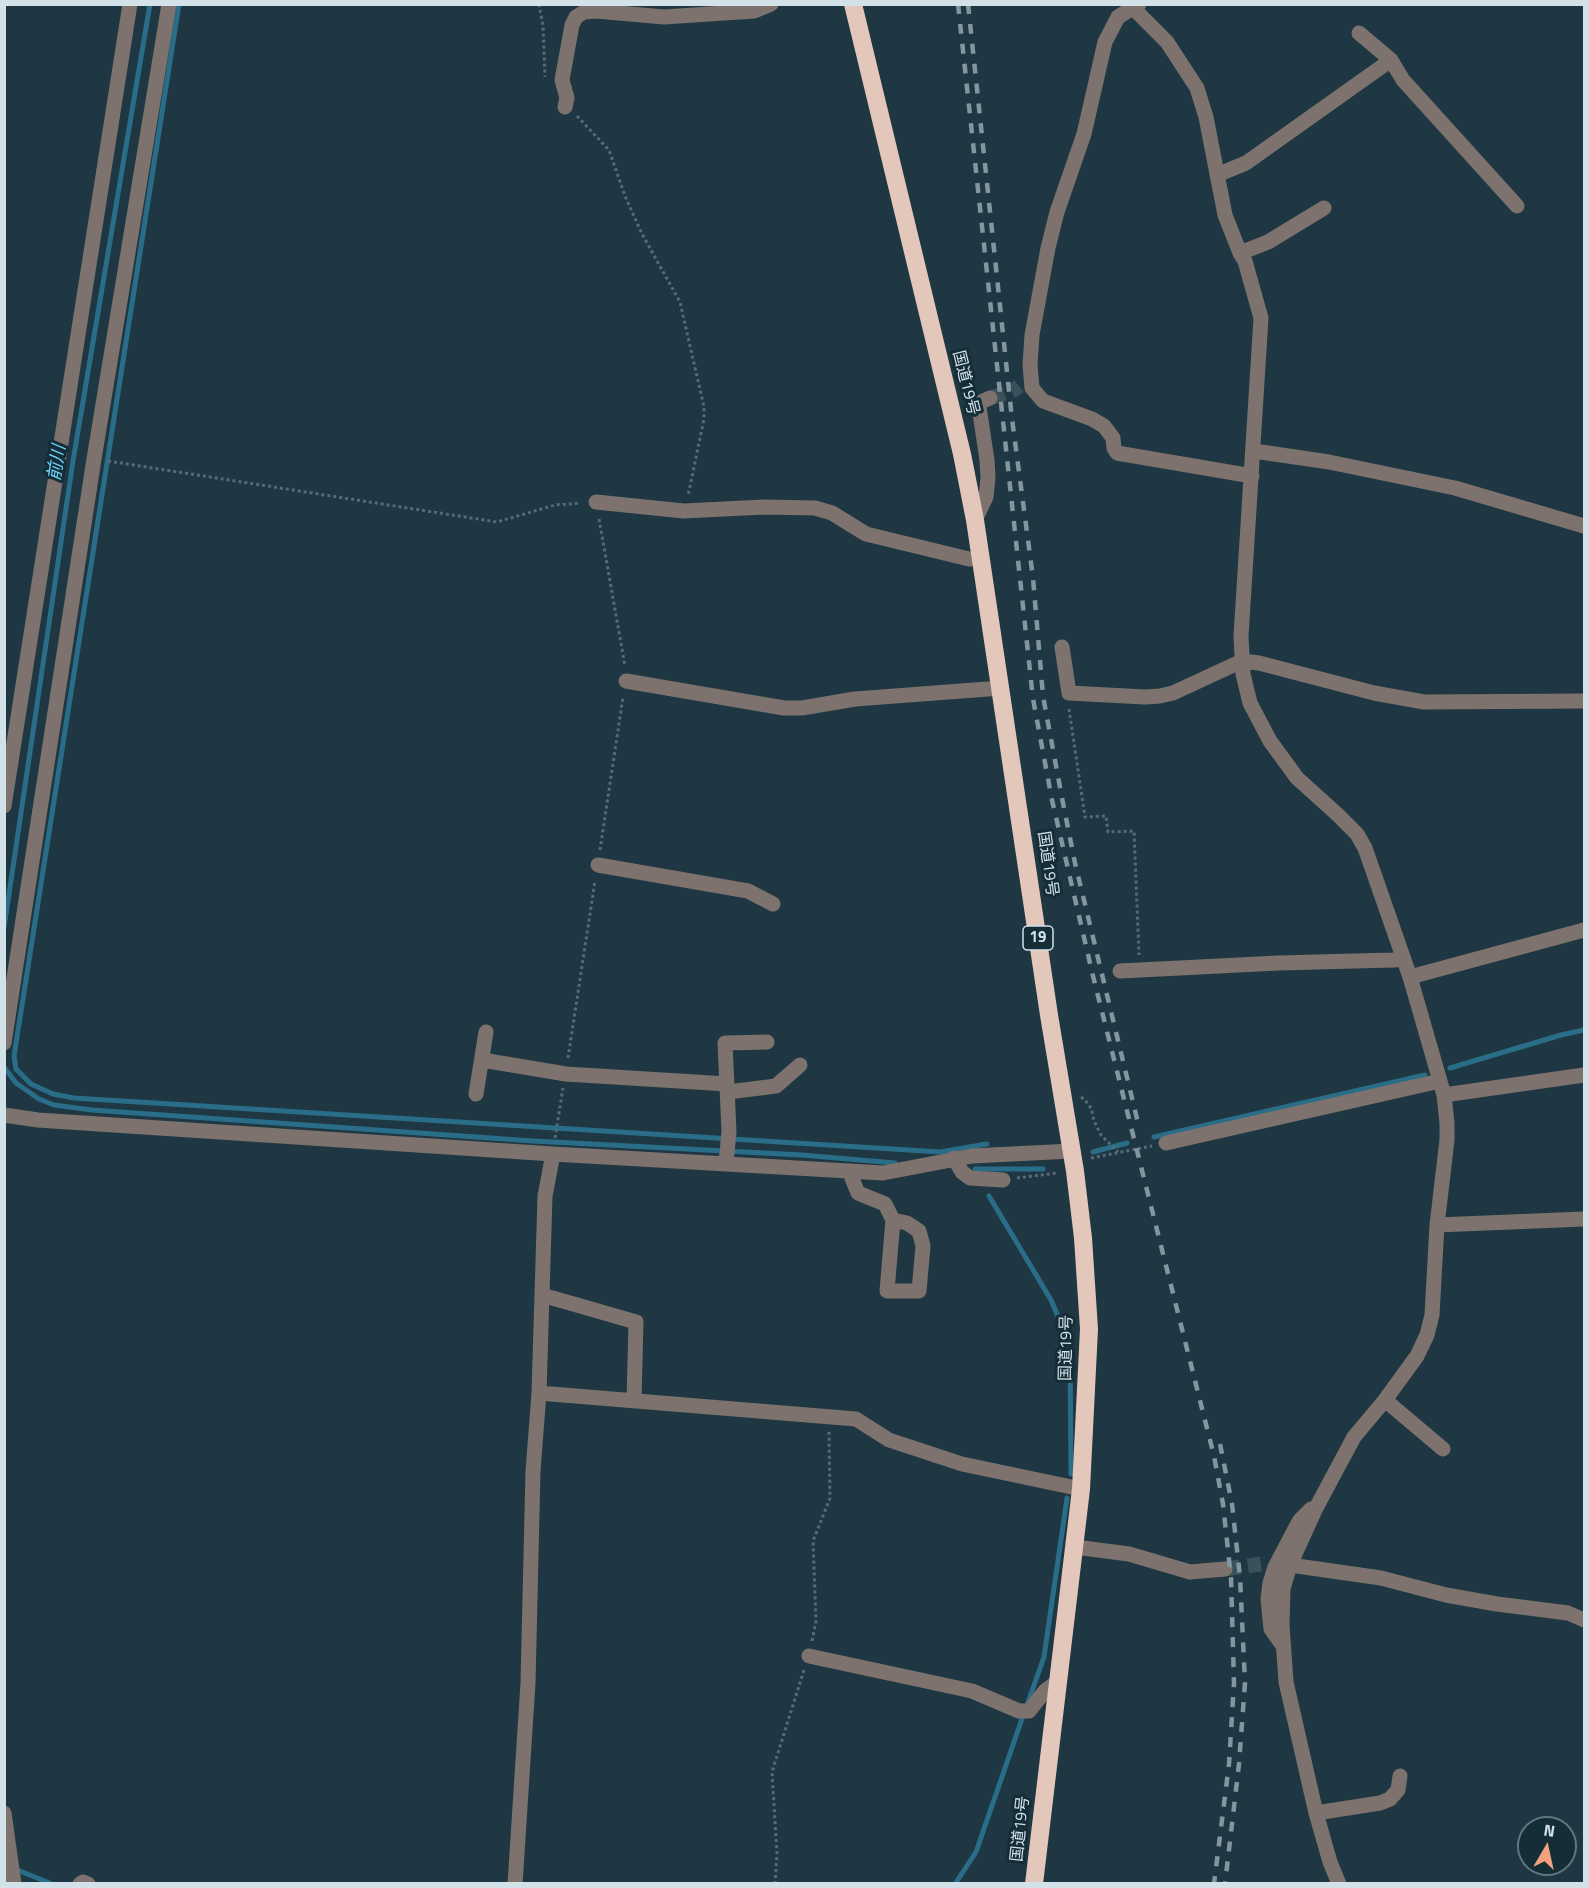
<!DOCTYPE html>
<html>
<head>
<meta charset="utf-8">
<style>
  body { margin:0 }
  #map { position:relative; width:1589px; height:1888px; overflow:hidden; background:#1f3742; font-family:"Titillium Web",sans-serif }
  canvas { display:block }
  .frame { position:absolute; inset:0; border:6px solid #d3e1e8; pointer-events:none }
  .north { position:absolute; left:1517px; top:1816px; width:60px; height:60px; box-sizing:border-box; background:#152d37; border:2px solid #61757e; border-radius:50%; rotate:9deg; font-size:16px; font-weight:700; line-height:24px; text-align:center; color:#d3e1e8 }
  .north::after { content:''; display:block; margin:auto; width:21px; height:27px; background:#f1a17c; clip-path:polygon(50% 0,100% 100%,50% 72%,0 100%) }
</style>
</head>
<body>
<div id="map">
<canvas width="1589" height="1888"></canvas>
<div class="frame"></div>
<div class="north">N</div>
</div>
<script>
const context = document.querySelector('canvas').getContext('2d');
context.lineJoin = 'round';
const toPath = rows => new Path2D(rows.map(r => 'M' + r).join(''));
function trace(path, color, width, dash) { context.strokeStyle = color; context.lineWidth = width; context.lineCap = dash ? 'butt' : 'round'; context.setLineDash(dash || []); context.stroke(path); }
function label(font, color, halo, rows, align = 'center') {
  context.font = font + ' "Titillium Web","Noto Sans JP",sans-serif'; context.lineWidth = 6; context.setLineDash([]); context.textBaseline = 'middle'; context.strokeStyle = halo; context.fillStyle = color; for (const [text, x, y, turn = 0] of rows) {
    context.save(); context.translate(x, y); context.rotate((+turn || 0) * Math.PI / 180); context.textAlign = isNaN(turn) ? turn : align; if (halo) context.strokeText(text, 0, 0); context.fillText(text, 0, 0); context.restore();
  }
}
trace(toPath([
  [179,4,14,1056,16,1069,31,1084,53,1094,74,1098,940,1152,987,1144],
  [4,928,73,461,150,4],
  [4,1067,16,1083,39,1099,54,1105,92,1110,533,1141,802,1155,895,1163],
  [1450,1068,1561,1035,1584,1030],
  [1154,1137,1425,1075],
  [1093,1152,1127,1143],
  [975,1169,1043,1169],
  [989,1196,1051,1300,1070,1345,1071,1474],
  [1027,1705,1044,1657,1067,1498],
  [15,1869,52,1884],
  [955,1884,976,1852,1024,1713]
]), '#2a6d88', 5);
trace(toPath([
  [990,398,1014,390,1019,386],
  [1225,1569,1261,1564]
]), '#3a505b', 15, [15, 8]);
trace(toPath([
  [539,4,543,26,545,77],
  [577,116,609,150,625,196,642,234,680,302,704,407,704,419,688,496],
  [108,461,497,522,555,505,580,503],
  [599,519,625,666],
  [1069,709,1085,817,1106,816,1108,832,1134,831,1139,955],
  [600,850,623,697],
  [568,1058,595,881],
  [1081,1097,1085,1100,1091,1108,1094,1121,1101,1135,1118,1152],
  [555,1138,563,1088],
  [1091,1158,1152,1146],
  [1017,1178,1057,1173],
  [812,1641,816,1621,813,1541,830,1498,829,1432],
  [775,1884,777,1854,772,1772,804,1670]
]), '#566b75', 3, [3, 3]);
trace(toPath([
  [1129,4,1167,42,1197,88,1206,117,1225,215,1240,253,1245,261,1261,318,1241,636,1243,674,1250,703,1270,741,1297,778,1338,815,1357,834,1365,848,1410,977,1444,1095,1447,1123,1447,1140,1437,1225,1432,1315,1427,1335,1417,1356,1385,1400,1354,1437,1316,1508,1290,1565,1283,1589,1282,1625,1286,1682,1316,1813,1330,1862,1339,1884],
  [1139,4,1118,17,1105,42,1084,134,1057,212,1048,248,1032,335,1030,365,1032,388,1043,401,1092,419,1104,426,1113,438,1114,448,1117,453,1252,476],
  [1359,33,1391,60,1403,80,1517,206],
  [565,107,567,98,562,80,572,25,576,17,584,12,596,11,664,17,754,11,771,4],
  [1217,175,1246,163,1391,60],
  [1240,253,1268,242,1324,208],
  [1254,451,1329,462,1455,488,1584,526],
  [596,502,684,511,764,507,815,508,832,513,866,534,969,559,980,558],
  [975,520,986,497,988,478,987,460,979,407,981,402,990,398],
  [1062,647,1069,693,1145,697,1160,696,1173,693,1242,661,1259,663,1374,693,1424,702,1584,701],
  [626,681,784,708,802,708,855,699,1001,688],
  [4,806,130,4],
  [598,865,748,891,773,904],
  [1120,971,1278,963,1393,960,1403,959],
  [1410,977,1584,930],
  [4,1043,94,459,169,4],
  [482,1060,566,1074,727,1084],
  [728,1092,776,1086,800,1065],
  [476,1094,486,1032],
  [1444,1095,1584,1075],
  [4,1115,38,1120,553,1154,883,1173,972,1156,1072,1151],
  [1166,1143,1440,1081],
  [954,1158,962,1172,970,1178,1003,1180],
  [726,1163,729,1132,725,1043,767,1042],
  [849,1171,858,1193,885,1204,893,1220,887,1291,919,1291,923,1246,919,1231,907,1223,893,1220],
  [1437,1225,1584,1219],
  [542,1295,636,1322,634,1401],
  [539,1393,856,1419,889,1440,962,1464,1081,1489],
  [1385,1400,1443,1449],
  [1075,1547,1129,1554,1190,1572,1225,1569],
  [1290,1565,1381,1578,1446,1595,1497,1604,1568,1613,1584,1620],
  [1283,1646,1271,1629,1268,1599,1270,1583,1275,1567,1295,1529,1300,1520,1311,1509],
  [809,1656,972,1691,1019,1711,1029,1711,1045,1691,1057,1682],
  [4,1813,14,1884],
  [1316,1813,1380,1803,1390,1799,1398,1790,1400,1776],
  [80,1884,83,1882,88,1884],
  [515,1884,528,1683,533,1471,539,1393,545,1196,553,1154]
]), '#7d726d', 15);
trace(toPath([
  [853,4,962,454,975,520,1049,1015,1075,1171,1083,1238,1089,1329,1081,1489,1034,1884]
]), '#e3c7bb', 18);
trace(toPath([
  [958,4,1033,699,1052,800,1092,972,1214,1456,1223,1504,1231,1578,1234,1683,1229,1764,1214,1884],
  [968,4,1012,419,1033,578,1043,696,1062,798,1075,863,1139,1127],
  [1220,1444,1232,1504,1240,1577,1245,1683,1239,1764,1225,1884]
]), '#83969f', 4.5, [10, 10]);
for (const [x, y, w] of [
  [1038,938,30]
]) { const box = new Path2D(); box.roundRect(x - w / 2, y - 12, w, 24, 4.5); context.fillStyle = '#152d37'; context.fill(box); trace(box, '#d3e1e8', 1.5); }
label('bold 15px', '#d3e1e8', null, [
  ["19",1038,938]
]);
label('16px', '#d3e1e8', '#152d37', [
  ["国道19号",965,383,76],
  ["国道19号",1047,864,82],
  ["国道19号",1067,1348,-89],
  ["国道19号",1021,1829,-84]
]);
label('italic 18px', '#71d3fd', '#152d37', [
  ["前川",58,463,-81]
]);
</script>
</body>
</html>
